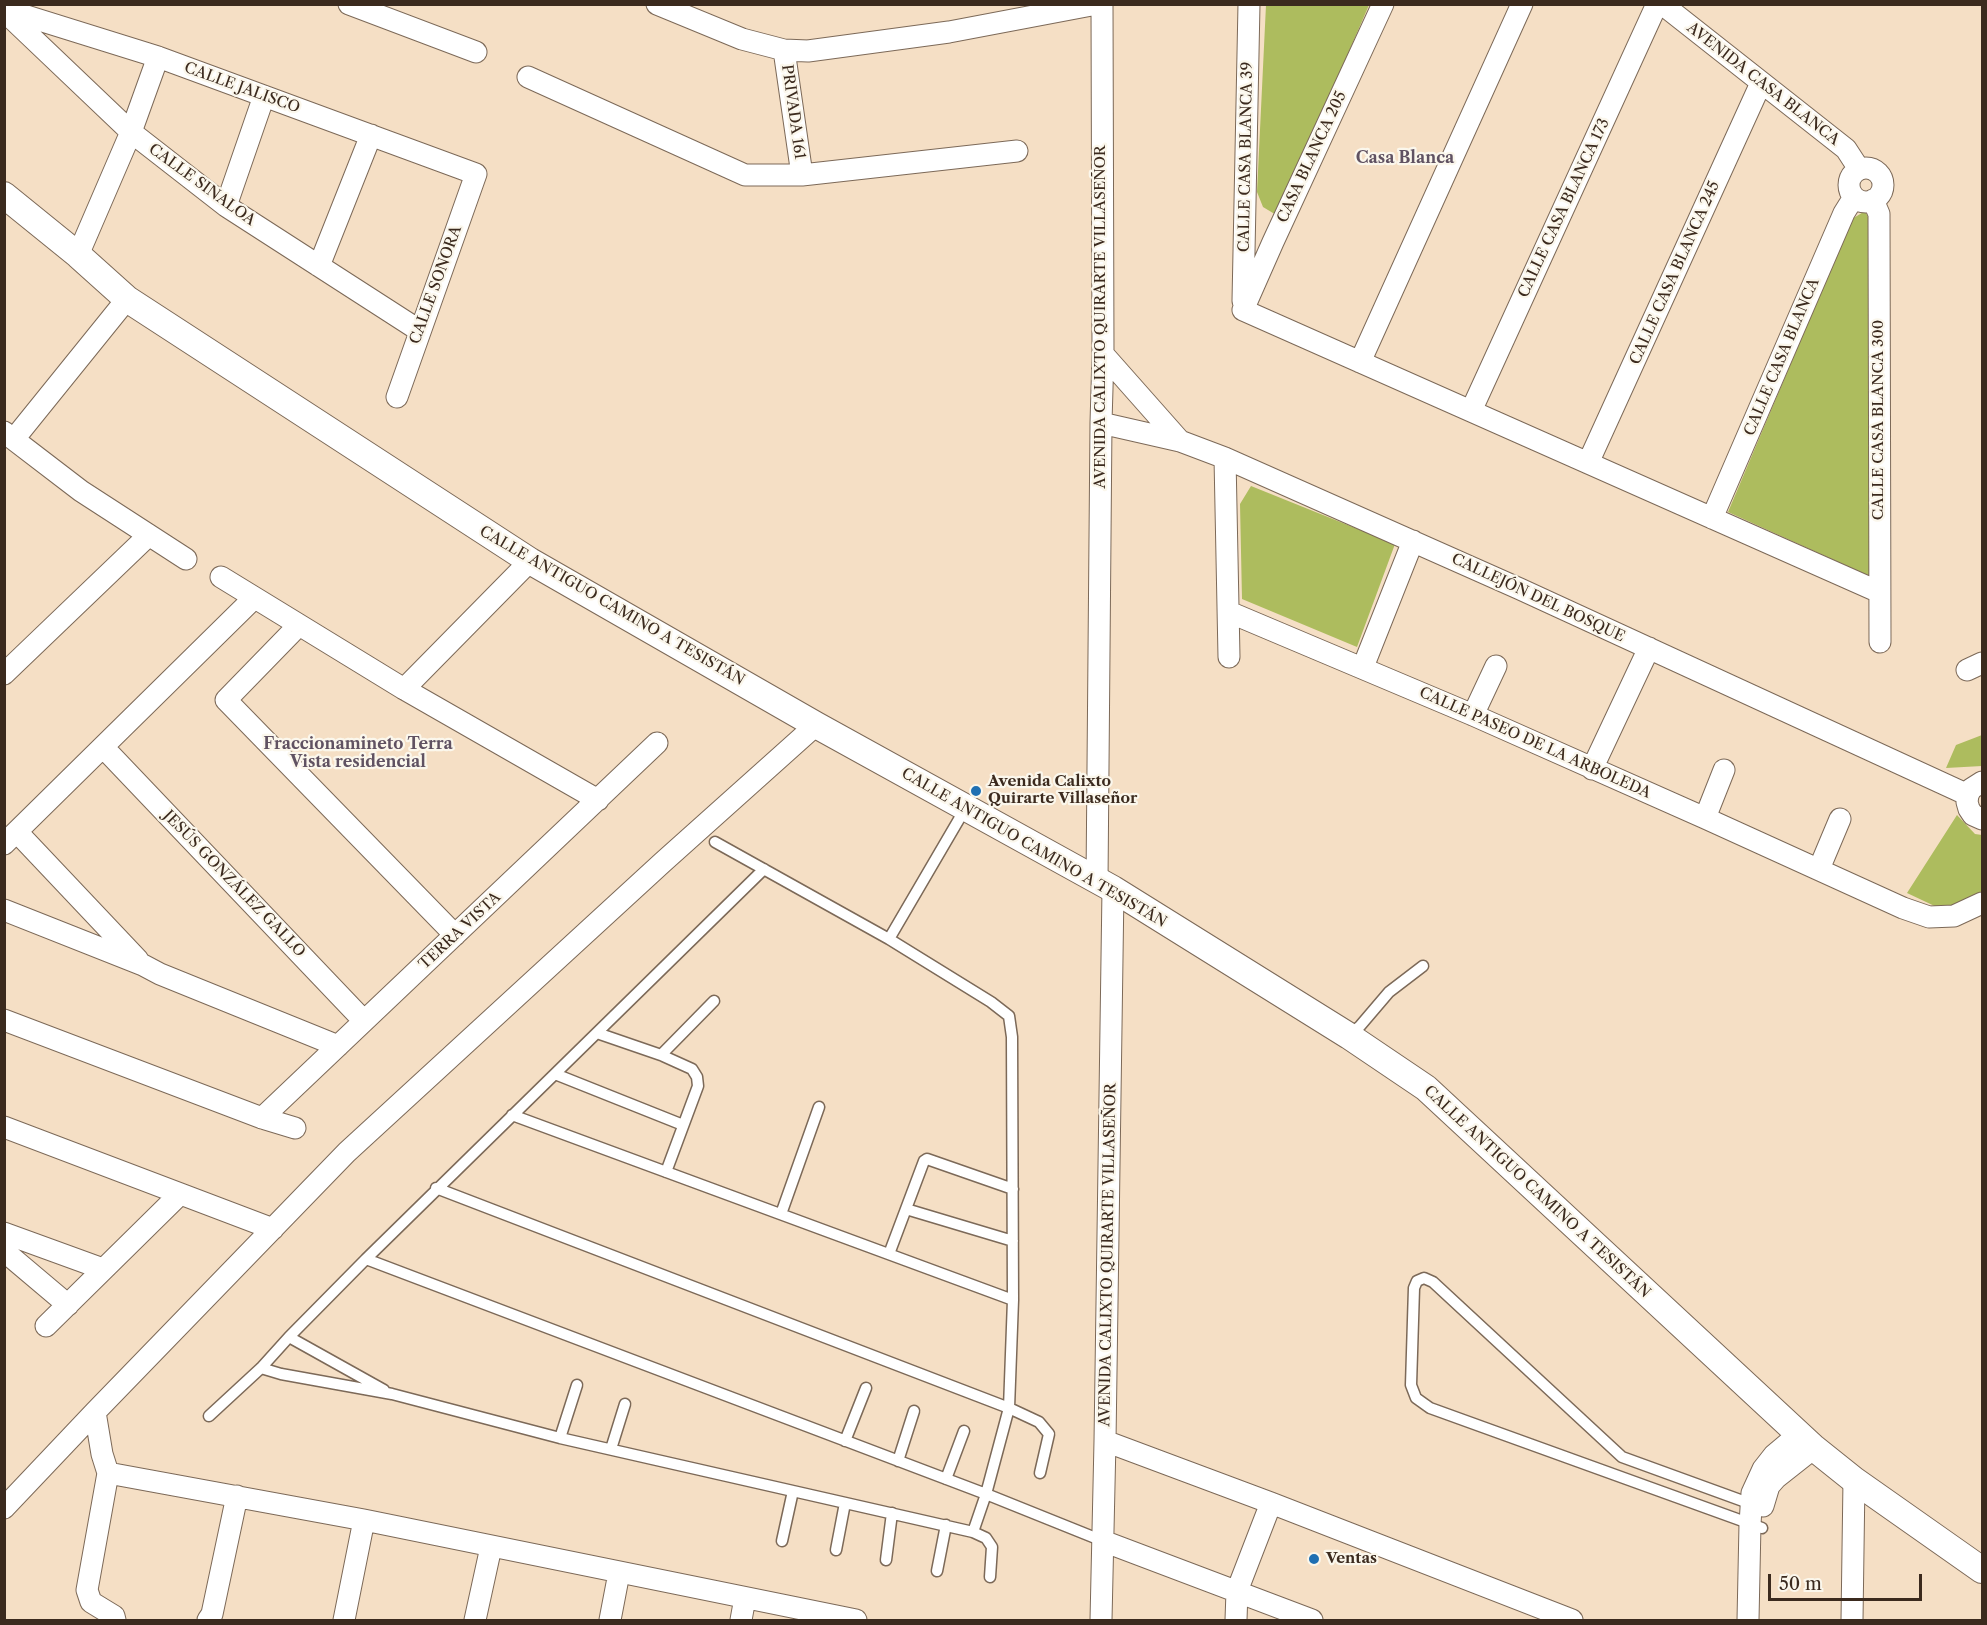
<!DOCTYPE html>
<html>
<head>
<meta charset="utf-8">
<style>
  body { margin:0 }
  #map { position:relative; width:1987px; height:1625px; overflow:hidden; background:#f5dfc5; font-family:"Libre Caslon Text",serif }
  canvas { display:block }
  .frame { position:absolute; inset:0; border:6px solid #3b2a1e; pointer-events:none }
  .scale { position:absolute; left:1768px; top:1574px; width:154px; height:27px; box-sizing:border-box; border:3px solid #3b2a1e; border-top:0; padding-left:8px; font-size:18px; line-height:21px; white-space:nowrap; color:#3b2a1e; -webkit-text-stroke:4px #fbf7ec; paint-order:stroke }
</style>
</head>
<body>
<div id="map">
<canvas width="1987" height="1625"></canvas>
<div class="frame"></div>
<div class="scale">50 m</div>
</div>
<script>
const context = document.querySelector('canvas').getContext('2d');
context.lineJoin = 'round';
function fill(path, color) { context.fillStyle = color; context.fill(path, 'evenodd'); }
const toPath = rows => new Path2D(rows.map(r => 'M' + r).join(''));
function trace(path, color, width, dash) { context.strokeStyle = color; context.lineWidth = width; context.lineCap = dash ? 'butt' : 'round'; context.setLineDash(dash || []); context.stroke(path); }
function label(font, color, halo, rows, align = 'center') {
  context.font = font + ' "Libre Caslon Text",serif'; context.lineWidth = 4.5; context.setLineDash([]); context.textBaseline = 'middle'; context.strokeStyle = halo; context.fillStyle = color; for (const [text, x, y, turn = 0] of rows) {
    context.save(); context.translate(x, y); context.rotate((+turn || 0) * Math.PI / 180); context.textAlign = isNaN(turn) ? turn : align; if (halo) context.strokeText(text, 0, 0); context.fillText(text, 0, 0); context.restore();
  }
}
fill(toPath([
  [1266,5,1369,5,1278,216,1263,207,1257,192],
  [1865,211,1870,221,1869,576,1728,512,1852,219],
  [1251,486,1395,544,1357,647,1242,599,1240,504],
  [1982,735,1982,766,1946,768,1956,745],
  [1957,815,1975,834,1982,835,1982,891,1943,910,1907,893]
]), '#adbc5e');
const service = toPath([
  [715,842,889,939,991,1002,1009,1016,1012,1037,1013,1300,1009,1408,986,1494,1103,1541],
  [889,939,965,809],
  [597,1033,661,1055,692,1069,697,1077,698,1086,666,1172],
  [1350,1035,1360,1026,1389,992,1423,966],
  [661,1055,714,1001],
  [555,1074,683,1125],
  [512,1115,1013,1300],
  [436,1188,1009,1408,1039,1422,1049,1434,1040,1473],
  [906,1209,1013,1241],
  [781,1214,819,1107],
  [889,1254,924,1161,927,1159,1013,1189],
  [366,1259,764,869],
  [289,1337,384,1390],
  [209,1416,261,1368,289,1337,366,1259,986,1494,973,1532,560,1438,392,1394,281,1374,261,1368],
  [560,1438,577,1385],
  [845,1441,866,1388],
  [611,1449,625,1404],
  [898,1461,914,1411],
  [946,1479,964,1431],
  [1754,1505,1622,1457,1433,1282,1424,1278,1417,1281,1414,1288,1411,1385,1416,1398,1430,1408,1762,1528],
  [973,1532,986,1538,992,1547,990,1577],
  [782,1541,793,1491],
  [836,1550,845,1503],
  [886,1560,892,1513],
  [937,1571,946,1525]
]);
const minor = toPath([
  [349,4,476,52],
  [657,4,742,39,784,50,808,51,949,32,1097,4],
  [1662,4,1846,149,1859,169],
  [4,9,158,57,476,174,397,397],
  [5,12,131,132,226,206,420,331],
  [784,50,802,175],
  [528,77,745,175,802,175,1017,151],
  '1849 185a17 17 0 1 1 34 0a17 17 0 1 1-34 0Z',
  [1873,200,1879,214,1880,642],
  [226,206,264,96],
  [78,255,131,132,158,57],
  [319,266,371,135],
  [1243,301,1249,4],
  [1243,310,1879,592],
  [1243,310,1273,242,1383,4],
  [1103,354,1180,441],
  [1360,362,1522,4],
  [1471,411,1657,4],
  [1101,423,1180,441,1225,458,1520,589,1968,795],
  [4,432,81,491,186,559],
  [14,439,127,299],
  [1225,458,1229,657],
  [1588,463,1761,83],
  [1712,518,1844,213,1854,197],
  [221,577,404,689,598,800],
  [1229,612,1473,715,1705,818,1903,908,1929,917,1954,916,1982,903],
  [299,625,226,700,455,935],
  [1363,667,1413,541],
  [1967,670,1982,663],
  [4,674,149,535],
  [404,689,530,561],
  [1473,715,1496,666],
  [103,747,364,1021],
  [1592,769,1649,648],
  [1982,782,1971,789,1968,795,1967,802,1969,809,1973,815,1982,819],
  [1705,818,1724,770],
  [17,832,138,960],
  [4,844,254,598],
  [1819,869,1840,819],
  [1097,881,1101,423,1103,354,1102,4],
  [4,910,143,965,160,974,338,1046],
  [4,1020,262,1118,295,1128],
  [262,1118,657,743],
  [4,1127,273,1229],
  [4,1233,103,1269],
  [4,1251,68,1305],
  [46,1326,180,1194],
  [95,1412,102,1454,108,1473],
  [1105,1441,1271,1503,1572,1620],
  [1763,1506,1769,1486,1776,1478,1814,1448],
  [4,1508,95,1412,347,1152,663,862,816,725],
  [1103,1541,1312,1620],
  [115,1620,114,1616,91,1602,87,1590,108,1473,364,1520,856,1620],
  [208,1620,212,1614,237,1496],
  [344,1620,364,1520],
  [475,1620,491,1547],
  [610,1620,619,1573],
  [741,1620,745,1598],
  [1101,1620,1105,1441,1113,889],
  [1236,1620,1237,1591,1271,1503],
  [1748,1620,1750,1524,1752,1493,1763,1469,1774,1455,1799,1434],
  [1852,1620,1854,1480]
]);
const tertiary = toPath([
  [4,195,78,255,127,299,530,561,816,725,1113,889,1349,1036,1426,1088,1814,1448,1854,1480,1982,1570]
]);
trace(service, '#7c6958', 13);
trace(minor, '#7c6958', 23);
trace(tertiary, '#7c6958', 28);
trace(service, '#fff', 10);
trace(minor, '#fff', 21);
trace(tertiary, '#fff', 26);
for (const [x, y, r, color] of [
  [976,791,6,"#1f6fb2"],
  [1314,1559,6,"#1f6fb2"]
]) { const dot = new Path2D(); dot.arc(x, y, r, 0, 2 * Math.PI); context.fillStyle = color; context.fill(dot); trace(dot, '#fbf7ec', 2); }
label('15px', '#3b2a1e', '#fbf7ec', [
  ["AVENIDA CASA BLANCA",1763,84,38],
  ["CALLE JALISCO",242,88,20],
  ["PRIVADA 161",793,112,82],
  ["CALLE CASA BLANCA 39",1246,157,-89],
  ["CASA BLANCA 205",1312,157,-65],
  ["CALLE SINALOA",202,185,36],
  ["CALLE CASA BLANCA 173",1564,208,-65],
  ["CALLE CASA BLANCA 245",1675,273,-66],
  ["CALLE SONORA",436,285,-70],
  ["AVENIDA CALIXTO QUIRARTE VILLASEÑOR",1101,317,-90],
  ["CALLE CASA BLANCA",1782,357,-67],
  ["CALLE CASA BLANCA 300",1879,420,-90],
  ["CALLEJÓN DEL BOSQUE",1538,598,25],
  ["CALLE ANTIGUO CAMINO A TESISTÁN",612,606,30],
  ["CALLE PASEO DE LA ARBOLEDA",1535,743,24],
  ["CALLE ANTIGUO CAMINO A TESISTÁN",1034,848,30],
  ["JESÚS GONZÁLEZ GALLO",234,884,46],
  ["TERRA VISTA",460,931,-43],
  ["CALLE ANTIGUO CAMINO A TESISTÁN",1537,1192,43],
  ["AVENIDA CALIXTO QUIRARTE VILLASEÑOR",1108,1255,-89]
]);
label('bold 15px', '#3b2a1e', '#fbf7ec', [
  ["Avenida Calixto",988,782],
  ["Quirarte Villaseñor",988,799],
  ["Ventas",1326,1559]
], 'left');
label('bold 16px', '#605262', '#fbf7ec', [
  ["Casa Blanca",1405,158],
  ["Fraccionamineto Terra",358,744],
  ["Vista residencial",358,762]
]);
</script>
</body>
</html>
